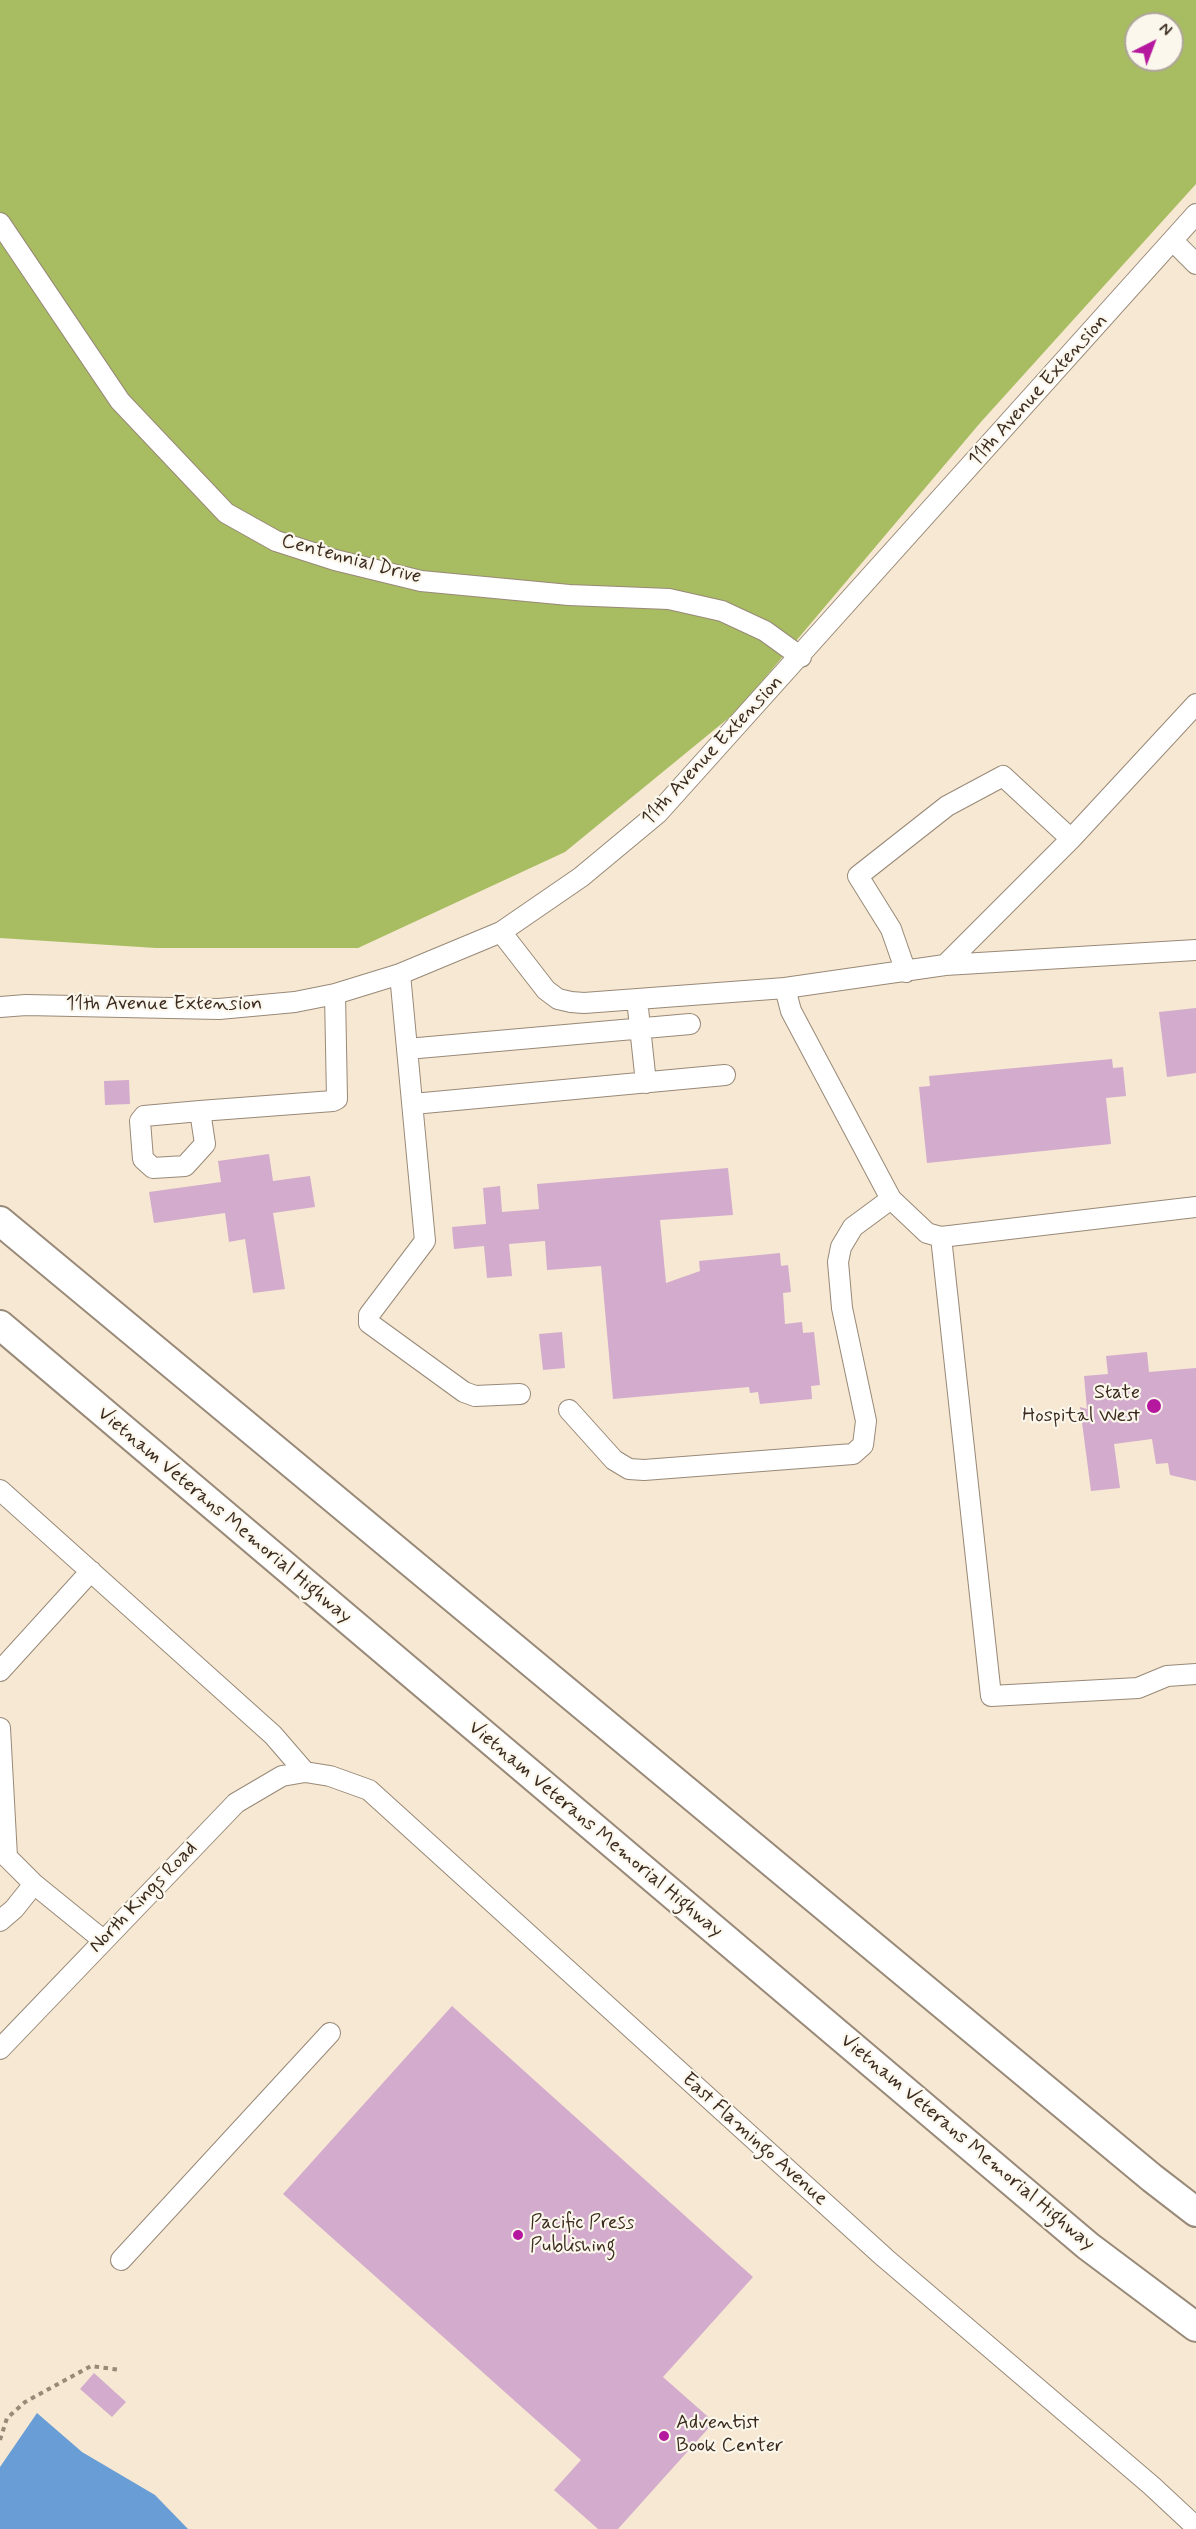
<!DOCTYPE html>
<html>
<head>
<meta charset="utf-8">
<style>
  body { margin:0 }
  #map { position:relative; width:1196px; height:2529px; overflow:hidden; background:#f6e8d2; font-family:Mynerve,sans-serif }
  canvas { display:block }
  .north { position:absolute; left:1124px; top:12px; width:60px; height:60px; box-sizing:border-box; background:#fbf7ec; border:2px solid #aea59a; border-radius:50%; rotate:42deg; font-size:16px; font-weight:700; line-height:24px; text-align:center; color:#3b2a1e }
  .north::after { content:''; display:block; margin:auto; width:21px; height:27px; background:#b5179e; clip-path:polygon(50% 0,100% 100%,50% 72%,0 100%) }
</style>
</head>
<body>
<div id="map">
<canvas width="1196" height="2529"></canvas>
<div class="north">N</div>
</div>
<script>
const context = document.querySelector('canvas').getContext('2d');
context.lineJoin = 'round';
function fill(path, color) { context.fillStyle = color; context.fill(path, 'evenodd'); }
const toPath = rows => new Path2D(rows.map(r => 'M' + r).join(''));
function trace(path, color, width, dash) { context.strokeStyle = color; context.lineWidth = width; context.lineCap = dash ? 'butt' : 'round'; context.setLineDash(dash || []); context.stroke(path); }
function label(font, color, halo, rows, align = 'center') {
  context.font = font + ' Mynerve,sans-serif'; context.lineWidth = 4.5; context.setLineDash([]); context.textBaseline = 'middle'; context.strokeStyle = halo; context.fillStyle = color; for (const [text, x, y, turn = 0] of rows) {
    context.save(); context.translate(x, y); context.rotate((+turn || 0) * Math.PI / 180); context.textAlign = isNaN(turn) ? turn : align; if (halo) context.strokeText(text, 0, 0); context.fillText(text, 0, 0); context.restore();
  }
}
fill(toPath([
  [0,0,1196,0,1196,184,980,423,736,712,565,852,358,948,156,948,0,938],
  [1136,24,1172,24,1172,60,1136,60]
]), '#a8bc61');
fill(toPath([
  [37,2413,82,2452,155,2495,188,2529,0,2529,0,2467]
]), '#699dd5');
fill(toPath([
  [1196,1008,1196,1073,1167,1077,1159,1012],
  [1112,1059,1113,1068,1123,1067,1126,1096,1106,1098,1111,1144,927,1163,919,1087,930,1086,929,1076],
  [129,1080,130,1104,105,1105,104,1081],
  [269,1154,273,1181,310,1176,315,1207,273,1213,285,1289,253,1293,245,1239,229,1242,225,1213,154,1223,149,1192,221,1182,218,1161],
  [728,1168,733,1215,660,1220,666,1283,700,1271,699,1261,780,1253,781,1266,788,1265,791,1292,783,1293,785,1324,802,1322,803,1333,814,1332,820,1385,811,1386,812,1399,760,1404,758,1392,750,1393,749,1387,613,1399,601,1266,547,1270,545,1241,509,1244,512,1276,487,1278,484,1246,454,1249,452,1227,486,1224,483,1188,500,1186,502,1212,539,1209,537,1184],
  [562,1332,565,1368,543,1370,539,1334],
  [1147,1352,1149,1372,1196,1368,1196,1481,1170,1475,1168,1463,1156,1464,1152,1439,1114,1444,1120,1488,1091,1491,1080,1407,1087,1409,1084,1376,1108,1374,1106,1356],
  [452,2006,753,2277,663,2377,714,2422,618,2529,598,2529,554,2490,581,2460,283,2194],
  [94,2373,126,2402,112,2417,80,2389]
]), '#d3abcd');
const minor = toPath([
  [0,223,120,401,226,513,276,541,335,560,421,581,569,595,669,599,722,611,765,631,801,657],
  [1173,241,1196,264],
  [501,932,546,990,558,999,571,1002,584,1003,785,988,791,1011,891,1199,927,1233,941,1237,991,1696,1138,1688,1167,1676,1196,1674],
  [945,965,1071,839,1196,704],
  [906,972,891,929,858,876,947,806,1003,776,1071,839],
  [400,974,425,1241,369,1315,369,1323,464,1392,475,1396,520,1394],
  [785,988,945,965,1196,950],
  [637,999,646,1083],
  [0,1007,26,1005,219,1009,295,1002,335,994,400,974,501,932,581,877,658,813,1196,214],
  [407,1049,690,1024],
  [413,1104,725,1075],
  [200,1111,205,1144,185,1166,153,1168,143,1159,140,1121,144,1116,200,1111,333,1101,337,1099,335,994],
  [941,1237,1196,1207],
  [569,1410,614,1460,629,1469,644,1470,853,1454,863,1445,866,1421,842,1308,838,1262,841,1247,853,1227,891,1199],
  [0,1490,273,1735,305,1772],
  [0,1671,91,1571],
  [0,1728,7,1857,34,1884,103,1940],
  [0,1921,14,1909,34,1884],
  [0,2049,236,1803,282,1776,305,1772,330,1776,369,1790,885,2258,1152,2486,1196,2527],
  [121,2260,330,2033]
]);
const highway = toPath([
  [0,1221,1152,2178,1196,2212],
  [0,1325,1088,2246,1196,2327]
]);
trace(minor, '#988978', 22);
trace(highway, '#988978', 32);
trace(toPath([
  [0,2440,7,2418,25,2402,91,2366,120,2370]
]), '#988978', 4, [4.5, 4.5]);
trace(minor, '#fff', 20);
trace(highway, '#fff', 28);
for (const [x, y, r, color] of [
  [1154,1406,8,"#b5179e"],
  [518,2235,6,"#b5179e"],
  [664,2436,6,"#b5179e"]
]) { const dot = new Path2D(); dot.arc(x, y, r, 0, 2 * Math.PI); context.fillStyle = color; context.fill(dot); trace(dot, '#fbf7ec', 2); }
label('20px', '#3b2a1e', '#fbf7ec', [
  ["11th Avenue Extension",1039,391,-48],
  ["Centennial Drive",351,560,15],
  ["11th Avenue Extension",713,751,-47],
  ["11th Avenue Extension",164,1005],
  ["Vietnam Veterans Memorial Highway",224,1516,40],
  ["Vietnam Veterans Memorial Highway",595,1830,40],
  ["North Kings Road",144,1898,-46],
  ["East Flamingo Avenue",754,2140,42],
  ["Vietnam Veterans Memorial Highway",967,2143,40]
]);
label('20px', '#3b2a1e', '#fbf7ec', [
  ["State",1140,1394,"right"],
  ["Hospital West",1140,1417,"right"],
  ["Pacific Press",530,2224],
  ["Publishing",530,2247],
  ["Adventist",676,2424],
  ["Book Center",676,2447]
], 'left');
</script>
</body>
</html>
